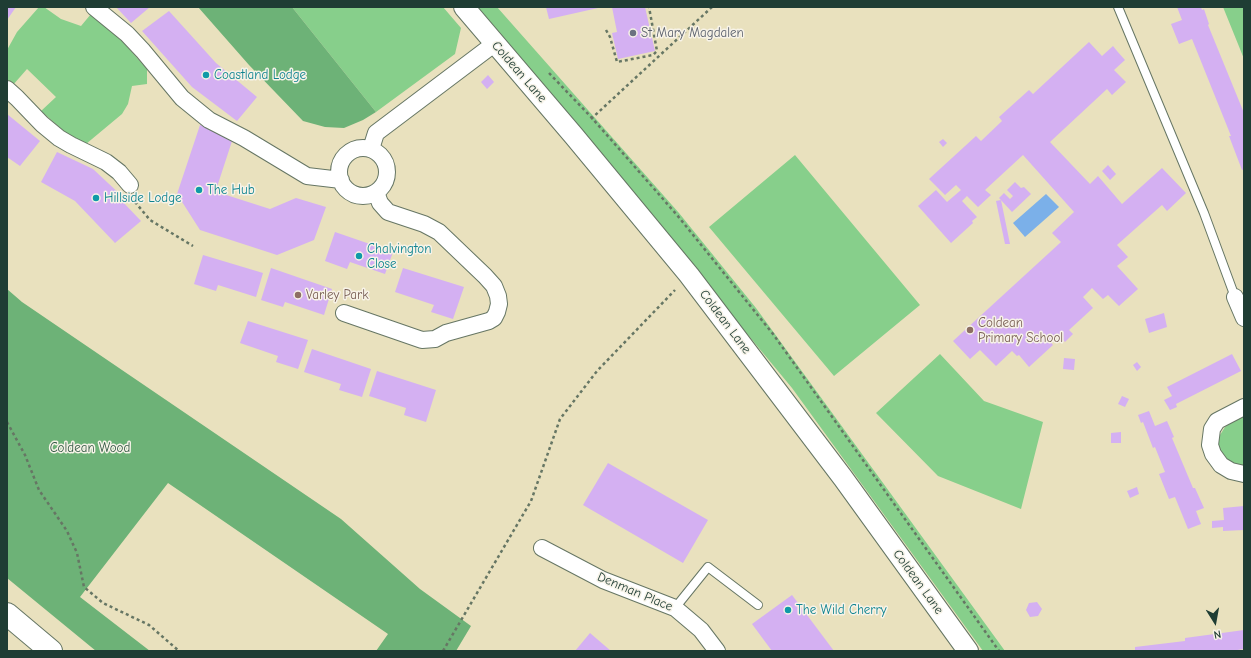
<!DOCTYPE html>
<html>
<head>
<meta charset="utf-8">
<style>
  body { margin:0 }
  #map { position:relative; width:1251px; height:658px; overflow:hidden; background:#e9e1be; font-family:"Comic Neue",sans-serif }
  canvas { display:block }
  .frame { position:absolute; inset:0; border:8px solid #1f3d34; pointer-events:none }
  .north { position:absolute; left:1195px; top:602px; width:40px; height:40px; -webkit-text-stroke:3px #f7f3e8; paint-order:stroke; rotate:169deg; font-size:11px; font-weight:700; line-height:16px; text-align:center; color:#1f3d34 }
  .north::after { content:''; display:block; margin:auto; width:14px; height:18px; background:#1f3d34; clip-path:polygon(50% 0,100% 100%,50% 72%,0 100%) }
</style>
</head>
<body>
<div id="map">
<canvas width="1251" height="658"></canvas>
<div class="frame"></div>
<div class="north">N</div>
</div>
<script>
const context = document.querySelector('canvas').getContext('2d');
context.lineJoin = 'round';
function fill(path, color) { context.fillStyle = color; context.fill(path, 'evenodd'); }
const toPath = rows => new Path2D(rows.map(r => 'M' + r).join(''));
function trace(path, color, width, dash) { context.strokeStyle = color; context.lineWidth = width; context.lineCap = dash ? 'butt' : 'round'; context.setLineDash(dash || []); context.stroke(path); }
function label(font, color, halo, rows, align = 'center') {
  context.font = font + ' "Comic Neue",sans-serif'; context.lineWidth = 3; context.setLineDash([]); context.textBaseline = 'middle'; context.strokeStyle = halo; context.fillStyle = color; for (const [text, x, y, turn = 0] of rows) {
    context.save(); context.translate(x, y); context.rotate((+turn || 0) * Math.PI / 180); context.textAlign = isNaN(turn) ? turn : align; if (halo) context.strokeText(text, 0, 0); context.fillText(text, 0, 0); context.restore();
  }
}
fill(toPath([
  [39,7,44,7,61,19,81,26,91,14,122,41,147,69,147,84,132,86,128,104,122,114,86,144,66,133,41,111,56,97,27,69,13,85,7,79,7,50,17,32],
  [292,7,443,7,461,28,455,54,376,112],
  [476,7,497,7,679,213,756,308,1005,651,983,651,792,388],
  [1223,7,1244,7,1244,59,1238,44],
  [795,155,920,305,834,376,709,227],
  [940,354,984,401,1043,422,1021,509,938,476,876,413],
  [1244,417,1244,466,1241,466,1233,464,1222,456,1219,448,1218,443,1220,435,1225,427,1232,422]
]), '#87cf8b');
fill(toPath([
  [198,7,292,7,376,112,363,120,344,128,325,127,303,121,249,65],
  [7,289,22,302,341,519,420,589,471,626,456,651,376,651,388,634,168,483,80,597,150,651,96,651,7,578]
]), '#6db277');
fill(toPath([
  [1046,194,1059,207,1025,237,1013,223]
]), '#7bb0e9');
fill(toPath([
  [7,7,16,7,7,20],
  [116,7,150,7,131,23],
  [546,7,598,7,598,8,549,19],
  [612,7,645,7,655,51,618,59,612,33,617,32],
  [1177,7,1201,7,1202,10,1204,9,1209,24,1208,25,1244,113,1244,169,1242,170,1229,136,1231,136,1192,39,1179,44,1171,24,1182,20],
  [169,11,216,63,257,97,237,121,192,87,142,31],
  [1089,42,1102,56,1113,46,1117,51,1125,60,1114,70,1126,82,1112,95,1107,89,1050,142,1090,184,1098,176,1122,204,1162,168,1186,193,1167,211,1162,205,1117,245,1128,257,1117,266,1138,289,1119,306,1108,295,1103,299,1092,288,1083,297,1093,308,1069,330,1073,334,1065,342,1058,334,1050,341,1053,345,1029,367,1019,355,1017,356,1012,351,996,366,980,350,970,359,953,341,1061,242,1052,233,1074,212,1023,155,985,190,991,195,978,207,967,196,962,201,977,217,972,221,973,223,951,243,918,206,936,190,947,202,961,190,956,185,945,195,929,179,976,136,981,141,1002,121,999,117,1029,90,1033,94],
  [488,75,494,82,487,89,481,82],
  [7,114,40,141,20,166,7,157],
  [200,125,234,135,217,187,220,193,270,209,296,198,326,207,314,240,277,255,200,230,177,194],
  [943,139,947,143,943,147,939,142],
  [57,152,93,169,123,197,121,200,141,221,115,243,75,201,41,182],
  [1108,165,1116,174,1110,180,1102,171],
  [1015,182,1021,188,1024,187,1031,194,1012,212,999,198,1004,193,1010,199,1013,196,1007,190],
  [1001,200,1010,244,1005,244,996,201],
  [335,232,393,252,385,274,350,262,347,269,325,261],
  [203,255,263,273,256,297,218,285,216,291,194,284],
  [271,268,332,289,324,315,285,302,283,307,261,300],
  [403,268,464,287,453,319,431,312,434,305,395,292],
  [1164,313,1167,327,1149,333,1145,319],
  [248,321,308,340,298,369,276,362,278,356,240,343],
  [312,349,371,369,362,397,339,390,341,384,304,372],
  [1232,354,1241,371,1176,404,1177,407,1170,410,1164,400,1172,396,1167,387],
  [1064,358,1075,359,1074,370,1063,369],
  [1137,362,1141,367,1137,371,1133,365],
  [377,371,436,390,426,422,404,415,406,408,369,396],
  [1122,396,1129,399,1125,407,1118,404],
  [1149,411,1155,426,1167,421,1174,437,1172,438,1193,488,1195,488,1204,508,1196,511,1201,524,1188,529,1175,497,1169,499,1159,474,1165,472,1155,447,1153,448,1143,422,1141,423,1138,415],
  [1121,432,1121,443,1111,443,1111,433],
  [608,463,708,520,683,563,583,505],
  [1137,487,1139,494,1130,498,1127,491],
  [1244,506,1244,530,1223,531,1223,527,1212,528,1212,521,1224,520,1223,508],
  [792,595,834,651,772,651,752,624],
  [1037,602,1042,609,1038,616,1030,617,1026,610,1029,603],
  [1244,630,1244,649,1231,651,1135,651,1135,647,1185,641,1185,638],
  [590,633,611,651,575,651]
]), '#d4b0f2');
const service = toPath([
  [1118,7,1204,213,1235,297],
  [675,608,708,567,758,605]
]);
const minor = toPath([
  [94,7,127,34,143,51,182,98,209,120,244,138,307,176,341,180],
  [7,89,17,98,42,124,59,138,71,145,106,162,119,172,130,185],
  '339 172a24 24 0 1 1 48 0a24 24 0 1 1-48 0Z',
  [371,149,376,133,494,44],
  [1235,297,1244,318],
  [344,313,422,340,435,339,446,333,489,321,494,318,497,312,499,304,498,296,494,286,485,276,439,232,424,224,388,212,380,203,376,192],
  [1244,407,1217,421,1212,429,1210,445,1213,454,1221,465,1231,471,1244,474],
  [542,548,603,580,675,608,701,630,717,651]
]);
const tertiary = toPath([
  [464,7,574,136,689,275,843,478,968,651]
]);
const trunk = toPath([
  [7,614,51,651]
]);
trace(service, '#667664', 10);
trace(minor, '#667664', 18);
trace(tertiary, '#667664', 22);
trace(trunk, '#667664', 24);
trace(toPath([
  [606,30,610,37,617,62,653,55,657,51,649,7],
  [549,73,592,118,677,215,773,334,999,651],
  [591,119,712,7],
  [135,202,150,220,193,246],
  [7,422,25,455,39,490,67,531,77,553,84,587,103,603,149,625,179,651],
  [443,651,531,501,560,419,597,371,675,290]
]), '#667664', 2.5, [3, 3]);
trace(service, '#fff', 8);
trace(minor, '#fff', 16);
trace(tertiary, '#fff', 20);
trace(trunk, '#fff', 22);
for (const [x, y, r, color] of [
  [633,33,4,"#6b7280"],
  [206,75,4,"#0f9aa8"],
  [199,190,4,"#0f9aa8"],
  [96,198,4,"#0f9aa8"],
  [359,256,4,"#0f9aa8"],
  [298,295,4,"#8d6e63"],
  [970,330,4,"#8d6e63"],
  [788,610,4,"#0f9aa8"]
]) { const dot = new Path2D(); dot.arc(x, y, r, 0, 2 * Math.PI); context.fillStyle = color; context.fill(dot); trace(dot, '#f7f3e8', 1.5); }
label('13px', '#5b616d', '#f7f3e8', [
  ["St Mary Magdalen",641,33]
], 'left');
label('13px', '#1f3d34', '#f7f3e8', [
  ["Coldean Lane",519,72,49],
  ["Coldean Lane",725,322,53],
  ["Coldean Lane",918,582,54],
  ["Denman Place",635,592,23]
]);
label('13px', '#0d838f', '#f7f3e8', [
  ["Coastland Lodge",214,75],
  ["The Hub",207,190],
  ["Hillside Lodge",104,198],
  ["Chalvington",367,249],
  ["Close",367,264],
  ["The Wild Cherry",796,610]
], 'left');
label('13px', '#785e54', '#f7f3e8', [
  ["Varley Park",306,295],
  ["Coldean",978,323],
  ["Primary School",978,338]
], 'left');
label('13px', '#345a45', '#f7f3e8', [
  ["Coldean Wood",90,448]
]);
</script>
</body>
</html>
